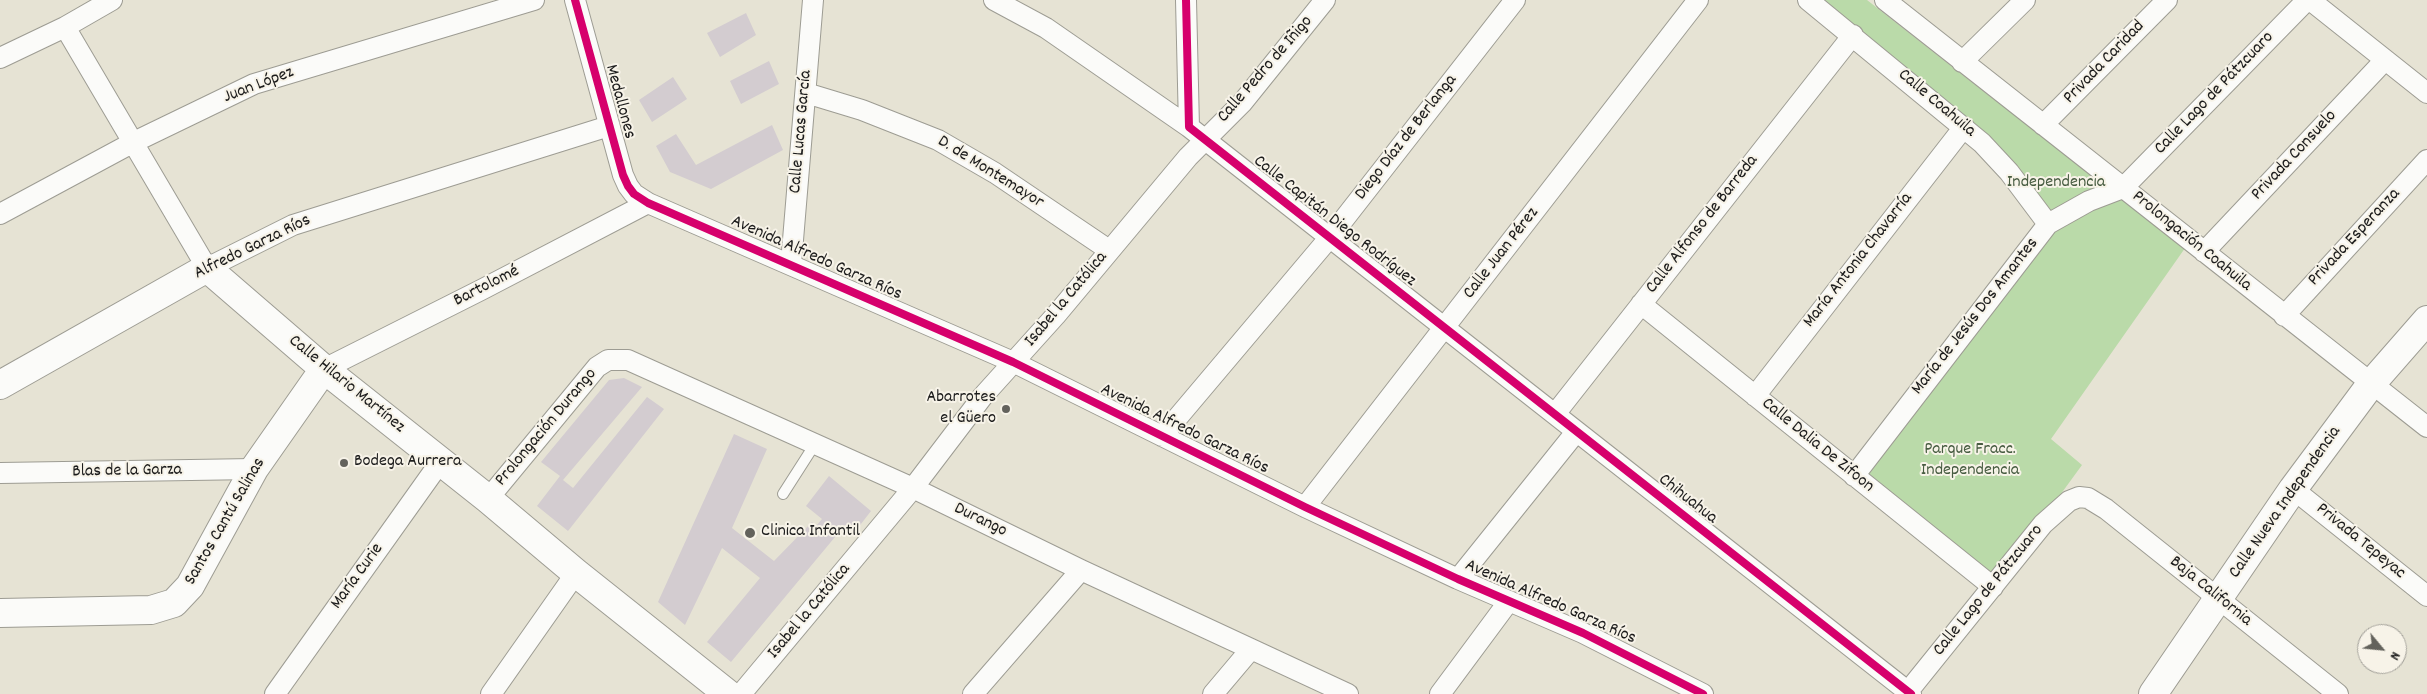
<!DOCTYPE html>
<html>
<head>
<meta charset="utf-8">
<style>
  body { margin:0 }
  #map { position:relative; width:2427px; height:694px; overflow:hidden; background:#e6e3d4; font-family:Dekko,sans-serif }
  canvas { display:block }
  .north { position:absolute; left:2357px; top:624px; width:50px; height:50px; box-sizing:border-box; background:#f7f3e8; border:1px solid #9f9d96; border-radius:50%; rotate:118deg; font-size:14px; font-weight:700; line-height:20px; text-align:center; color:#1c1c1c }
  .north::after { content:''; display:block; margin:auto; width:18px; height:22px; background:#63625c; clip-path:polygon(50% 0,100% 100%,50% 72%,0 100%) }
</style>
</head>
<body>
<div id="map">
<canvas width="2427" height="694"></canvas>
<div class="north">N</div>
</div>
<script>
const context = document.querySelector('canvas').getContext('2d');
context.lineJoin = 'round';
function fill(path, color) { context.fillStyle = color; context.fill(path, 'evenodd'); }
const toPath = rows => new Path2D(rows.map(r => 'M' + r).join(''));
function trace(path, color, width, dash) { context.strokeStyle = color; context.lineWidth = width; context.lineCap = dash ? 'butt' : 'round'; context.setLineDash(dash || []); context.stroke(path); }
function label(font, color, halo, rows, align = 'center') {
  context.font = font + ' Dekko,sans-serif'; context.lineWidth = 4; context.setLineDash([]); context.textBaseline = 'middle'; context.strokeStyle = halo; context.fillStyle = color; for (const [text, x, y, turn = 0] of rows) {
    context.save(); context.translate(x, y); context.rotate((+turn || 0) * Math.PI / 180); context.textAlign = isNaN(turn) ? turn : align; if (halo) context.strokeText(text, 0, 0); context.fillText(text, 0, 0); context.restore();
  }
}
fill(toPath([
  [1806,0,1867,0,1992,98,2116,190,2190,241,2051,439,2082,465,1993,587,1854,476,2048,224,2009,172]
]), '#badaa9');
fill(toPath([
  [746,13,756,35,720,57,707,33],
  [769,61,779,84,741,104,730,81],
  [673,77,687,99,652,122,639,100],
  [772,125,783,150,711,189,670,172,656,146,676,134,696,165],
  [624,378,642,387,563,480,573,488,647,397,664,409,568,531,537,506,560,476,541,462,609,380],
  [734,434,767,449,732,528,774,561,812,522,816,526,822,519,806,506,829,476,871,511,854,533,845,525,731,662,707,642,760,578,722,548,685,625,658,602]
]), '#d3ccd0');
const lane = toPath([
  [783,494,815,444]
]);
const street = toPath([
  [575,0,623,175,628,186,634,194,648,203,1013,362,1305,507,1458,579,1583,633,1703,694],
  [994,0,1046,28,1189,127],
  [1186,0,1189,127,1911,694],
  [1808,0,1982,143,2009,172,2048,224],
  [1885,0,2427,427],
  [2310,0,2427,93],
  [65,27,207,268,293,225,609,126],
  [0,58,65,27,112,0],
  [1962,62,2025,0],
  [806,93,862,110,938,140,995,173,1109,250],
  [2043,125,2167,0],
  [0,214,132,143,254,84,534,0],
  [2204,252,2385,60],
  [791,264,813,0],
  [1641,304,1993,587],
  [2284,316,2427,160],
  [324,369,481,290,648,203],
  [1755,396,1964,127],
  [1555,414,1853,35],
  [1162,436,1330,237,1515,0],
  [0,473,254,469],
  [1854,476,2048,224,2089,201,2123,188,2307,0],
  [2293,489,2427,596],
  [488,499,597,367,608,360,628,360,913,488,1081,570,1348,694],
  [1305,507,1698,0],
  [1458,579,1576,432],
  [275,694,441,461],
  [491,694,576,573],
  [741,694,913,488,983,396,1056,315,1188,157,1242,103,1325,0],
  [973,694,1081,570],
  [1213,694,1251,649],
  [1440,694,1509,601],
  [1906,694,2043,524,2069,501,2079,497,2088,498,2106,509,2338,694]
]);
const secondary = toPath([
  [0,385,207,268,324,369,488,499,576,573,728,694],
  [0,613,151,610,174,603,190,586,254,469,324,369],
  [2153,694,2293,489,2371,384,2427,320]
]);
trace(lane, '#9d9c93', 12);
trace(street, '#9d9c93', 22);
trace(secondary, '#9d9c93', 30);
trace(lane, '#fbfbf9', 10);
trace(street, '#fbfbf9', 20);
trace(secondary, '#fbfbf9', 28);
trace(toPath([
  [575,0,623,175,628,186,634,194,648,203,1013,362,1305,507,1458,579,1583,633,1703,694],
  [1186,0,1189,127,1911,694]
]), '#d6006c', 8);
for (const [x, y, r, color] of [
  [1006,409,5,"#63625c"],
  [344,463,5,"#63625c"],
  [750,533,6,"#63625c"]
]) { const dot = new Path2D(); dot.arc(x, y, r, 0, 2 * Math.PI); context.fillStyle = color; context.fill(dot); trace(dot, '#f7f3e8', 2); }
label('18px', '#1c1c1c', '#f7f3e8', [
  ["Privada Caridad",2105,63,-46],
  ["Calle Pedro de Iñigo",1266,70,-49],
  ["Juan López",259,86,-21],
  ["Calle Lago de Pátzcuaro",2215,94,-46],
  ["Medallones",619,102,75],
  ["Calle Coahuila",1936,104,40],
  ["Calle Lucas García",802,132,-85],
  ["Diego Díaz de Berlanga",1407,138,-52],
  ["Privada Consuelo",2295,156,-47],
  ["D. de Montemayor",990,173,32],
  ["Calle Capitán Diego Rodríguez",1334,222,38],
  ["Calle Alfonso de Barreda",1703,225,-52],
  ["Privada Esperanza",2355,238,-47],
  ["Prolongación Coahuila",2191,242,39],
  ["Alfredo Garza Ríos",253,248,-26],
  ["Calle Juan Pérez",1502,254,-52],
  ["Avenida Alfredo Garza Ríos",816,259,24],
  ["María Antonia Chavarría",1859,261,-52],
  ["Bartolomé",487,287,-27],
  ["Isabel la Católica",1067,300,-50],
  ["María de Jesús Dos Amantes",1976,317,-52],
  ["Calle Hilario Martínez",346,385,39],
  ["Prolongación Durango",547,428,-50],
  ["Avenida Alfredo Garza Ríos",1184,430,26],
  ["Calle Dalia De Zifoon",1817,446,39],
  ["Blas de la Garza",127,472,-1],
  ["Chihuahua",1687,500,38],
  ["Calle Nueva Independencia",2286,503,-55],
  ["Durango",980,521,26],
  ["Santos Cantú Salinas",226,522,-60],
  ["Privada Tepeyac",2360,542,39],
  ["María Curie",358,577,-54],
  ["Calle Lago de Pátzcuaro",1989,591,-51],
  ["Baja California",2210,592,39],
  ["Avenida Alfredo Garza Ríos",1550,603,24],
  ["Isabel la Católica",810,612,-50]
]);
label('18px', '#475c41', '#f7f3e8', [
  ["Independencia",2056,184],
  ["Parque Fracc.",1970,451],
  ["Independencia",1970,472]
]);
label('18px', '#1c1c1c', '#f7f3e8', [
  ["Abarrotes",996,399,"right"],
  ["el Güero",996,420,"right"],
  ["Bodega Aurrera",354,463],
  ["Clinica Infantil",761,533]
], 'left');
</script>
</body>
</html>
